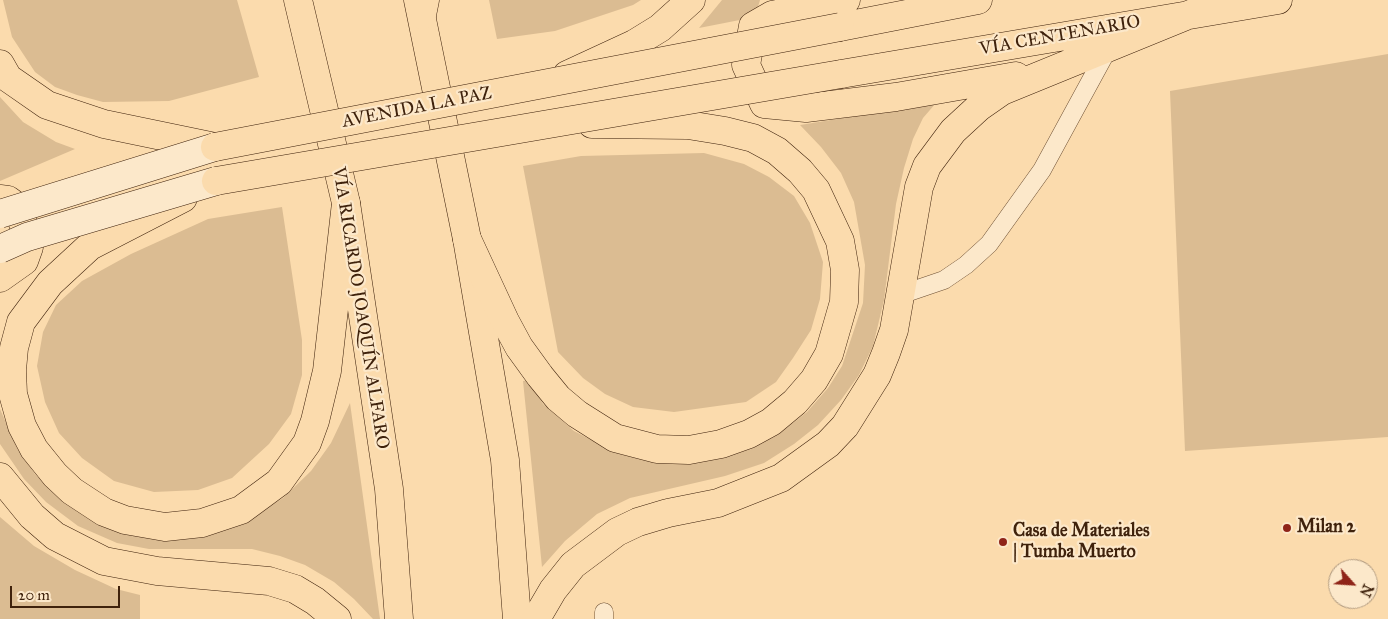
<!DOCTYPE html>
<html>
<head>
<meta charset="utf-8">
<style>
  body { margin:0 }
  #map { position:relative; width:1388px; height:619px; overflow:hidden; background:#fbdbad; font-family:"IM FELL Great Primer",serif }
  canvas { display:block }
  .north { position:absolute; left:1328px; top:559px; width:50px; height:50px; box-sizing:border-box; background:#fce8ca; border:1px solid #b0997e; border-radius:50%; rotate:116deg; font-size:14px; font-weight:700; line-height:20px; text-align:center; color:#3f220c }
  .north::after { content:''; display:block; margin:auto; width:18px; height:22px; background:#8f2418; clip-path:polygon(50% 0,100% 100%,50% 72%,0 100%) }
  .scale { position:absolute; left:10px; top:586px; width:110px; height:22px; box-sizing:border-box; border:2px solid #3f220c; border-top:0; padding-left:6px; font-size:15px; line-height:18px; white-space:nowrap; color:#3f220c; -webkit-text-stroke:4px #fce8ca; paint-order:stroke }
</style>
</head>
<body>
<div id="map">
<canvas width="1388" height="619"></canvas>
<div class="north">N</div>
<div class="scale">20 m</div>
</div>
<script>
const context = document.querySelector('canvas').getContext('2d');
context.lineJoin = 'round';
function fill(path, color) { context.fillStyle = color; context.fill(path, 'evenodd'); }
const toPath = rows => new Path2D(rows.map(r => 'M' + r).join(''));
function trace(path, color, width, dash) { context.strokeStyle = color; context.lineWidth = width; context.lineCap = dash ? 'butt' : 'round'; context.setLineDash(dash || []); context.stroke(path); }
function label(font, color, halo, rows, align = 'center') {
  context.font = font + ' "IM FELL Great Primer",serif'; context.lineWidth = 4.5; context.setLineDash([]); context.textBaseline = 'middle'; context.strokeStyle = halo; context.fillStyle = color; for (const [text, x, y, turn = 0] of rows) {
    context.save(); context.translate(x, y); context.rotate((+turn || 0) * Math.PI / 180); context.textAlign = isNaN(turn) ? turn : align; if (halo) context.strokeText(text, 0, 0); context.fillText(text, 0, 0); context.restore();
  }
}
fill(toPath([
  [3,0,237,0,259,77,169,101,103,102,77,95,55,87,35,72,12,37],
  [489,0,641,0,633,5,555,31,497,39],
  [722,0,760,0,755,17,699,28],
  [1388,54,1388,437,1185,451,1170,91],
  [0,97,23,122,56,142,75,149,0,181],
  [936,103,923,118,913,139,904,168,896,204,884,300,873,346,859,375,841,400,818,425,794,444,764,463,725,476,630,498,597,514,565,541,542,567,523,381,529,380,543,404,574,431,617,453,644,460,780,433,807,412,828,388,842,366,863,303,865,265,854,202,841,173,821,147,800,125],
  [704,153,744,164,769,177,794,196,810,223,823,262,820,299,811,330,793,358,776,382,746,402,674,412,633,407,605,394,583,378,558,352,523,166,581,156],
  [282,207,302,340,302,375,291,414,269,444,232,478,198,490,154,492,114,481,82,458,59,433,45,402,37,366,43,332,56,305,82,281,131,254,208,219],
  [350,403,380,619,373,619,354,599,334,582,305,565,280,556,252,549,149,549,117,543,78,526,46,502,24,479,0,444,0,409,18,450,35,474,60,499,87,518,119,532,249,519,283,498,311,471,331,443],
  [0,517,34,546,75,570,116,589,140,595,140,619,0,619]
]), '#dbbc92');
const lane = toPath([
  [900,295,944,280,966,265,989,244,1042,170,1109,47],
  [604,612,604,619]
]);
const primary = toPath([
  [298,0,346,203,389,489,399,619],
  [418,0,467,239,505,460,517,619],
  [0,199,8,200,19,208,29,247,24,261,0,278],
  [0,477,32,516,55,536,104,561,157,571,269,581,295,589,315,601,337,619]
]);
const highway = toPath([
  [846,0,772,15,753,26,746,65,764,104,806,108,896,97,1016,76],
  [422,15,425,0],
  [840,27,978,0],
  [0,64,8,78,47,105,104,124,215,147],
  [841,74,1278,0],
  [567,75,634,44,660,28,691,0],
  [183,198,90,246,50,283,21,322,14,348,12,370,13,394,22,426,34,449,55,475,72,491,104,512,125,520,165,527,202,523,241,510,279,482,307,443,315,421,327,371,346,203],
  [467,239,505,321,519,347,540,376,558,398,577,414,615,438,657,449,689,450,721,444,749,434,771,422,795,402,814,380,829,354,844,302,845,270,840,241,816,190,800,171,777,151,753,138,725,131,688,125,592,124],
  [536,619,553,590,573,565,617,532,638,522,668,513,718,503,781,478,828,444,845,426,877,375,886,353,894,330,919,187,927,166,953,131,979,107,1002,91,1193,13]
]);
trace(lane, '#6e5034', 19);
trace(primary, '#3f220c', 29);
trace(highway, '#3f220c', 29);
trace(lane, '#fce8ca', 18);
trace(primary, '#fbdbad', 28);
trace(highway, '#fbdbad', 28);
const secondaryBridge = toPath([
  [0,214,215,147],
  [0,249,27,237,216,181]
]);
const highwayBridge = toPath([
  [215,147,840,27],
  [216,181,841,74]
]);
trace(secondaryBridge, '#3f220c', 29, []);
trace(highwayBridge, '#3f220c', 29, []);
trace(secondaryBridge, '#fce8ca', 28);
trace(highwayBridge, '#fbdbad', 28);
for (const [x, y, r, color] of [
  [1287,528,5,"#8f2418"],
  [1003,542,5,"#8f2418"]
]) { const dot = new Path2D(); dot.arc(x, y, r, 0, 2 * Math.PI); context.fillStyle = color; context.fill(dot); trace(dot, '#fce8ca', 2); }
label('18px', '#3f220c', '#fce8ca', [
  ["VÍA CENTENARIO",1060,36,-10],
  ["AVENIDA LA PAZ",417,108,-11],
  ["VÍA RICARDO JOAQUÍN ALFARO",360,308,81]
]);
label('bold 18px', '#3f220c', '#fce8ca', [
  ["Milan 2",1297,528],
  ["Casa de Materiales",1013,532],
  ["| Tumba Muerto",1013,553]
], 'left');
</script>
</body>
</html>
